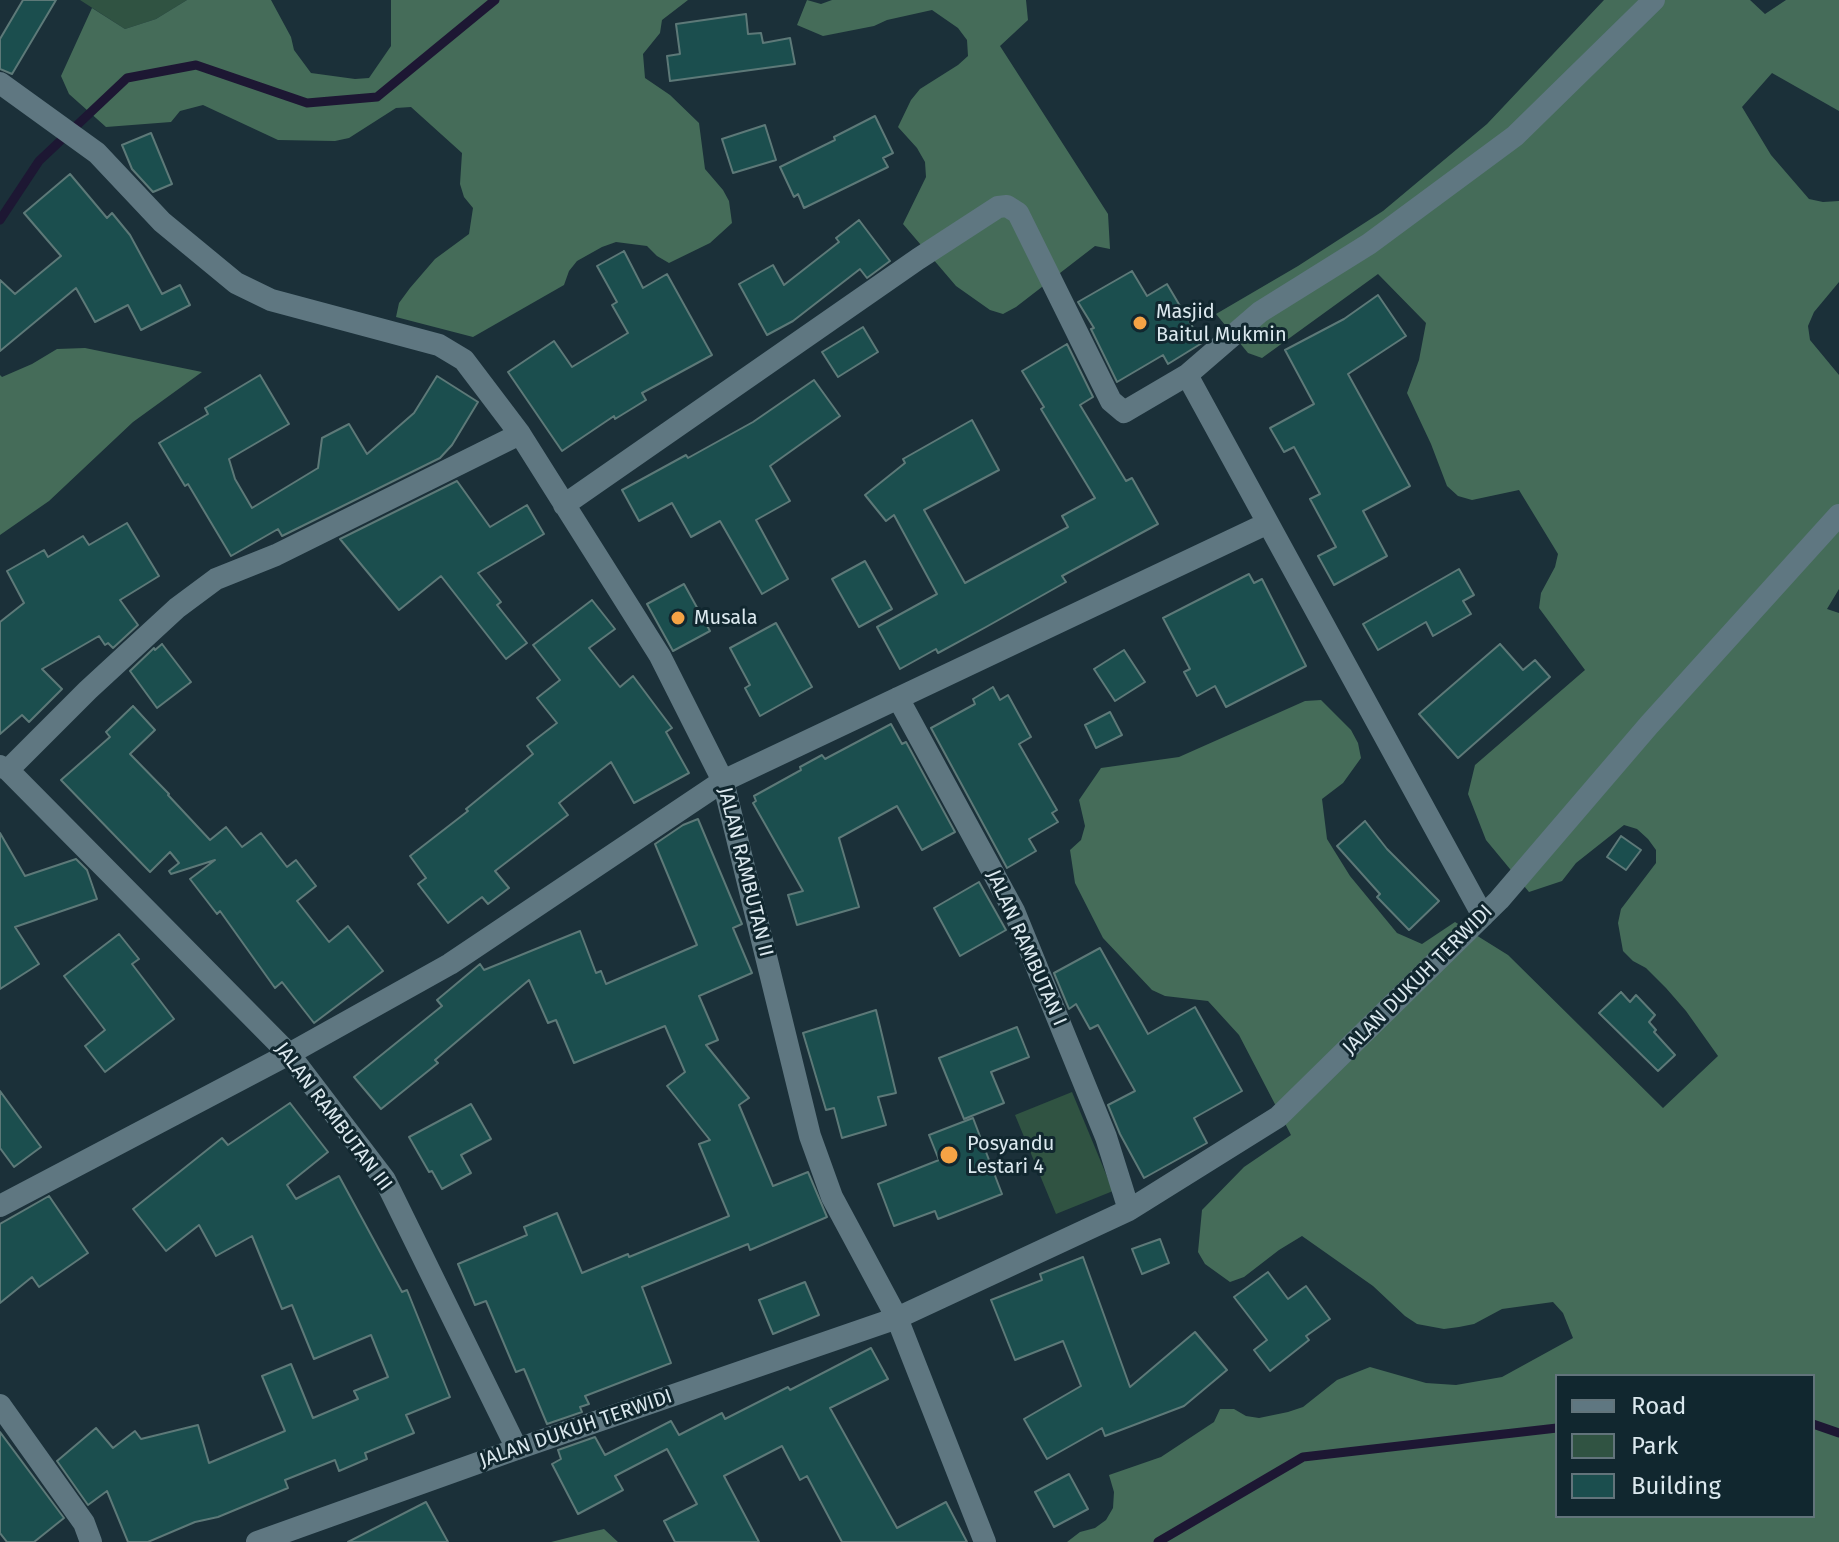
<!DOCTYPE html>
<html>
<head>
<meta charset="utf-8">
<style>
  body { margin:0 }
  #map { position:relative; width:1839px; height:1542px; overflow:hidden; background:#1b3039; font-family:"Fira Sans",sans-serif }
  canvas { display:block }
  .legend { position:absolute; left:1555px; top:1374px; width:260px; height:144px; box-sizing:border-box; background:#11272f; border:2px solid #62747b; margin:0; padding:10px 14px; list-style:none; font-size:24px; color:#dbe8ee }
  .legend li { display:flex; align-items:center; gap:16px; height:40px }
  .legend b { width:40px; border:2px solid #62747b }
</style>
</head>
<body>
<div id="map">
<canvas width="1839" height="1542"></canvas>
<ul class="legend">
<li><b style="height:10px;background:#5f7781"></b>Road</li>
<li><b style="height:22px;background:#305342"></b>Park</li>
<li><b style="height:22px;background:#1b4e4e"></b>Building</li>
</ul>
</div>
<script>
const context = document.querySelector('canvas').getContext('2d');
context.lineJoin = 'round';
function fill(path, color) { context.fillStyle = color; context.fill(path, 'evenodd'); }
const toPath = rows => new Path2D(rows.map(r => 'M' + r).join(''));
function trace(path, color, width, dash) { context.strokeStyle = color; context.lineWidth = width; context.lineCap = dash ? 'butt' : 'round'; context.setLineDash(dash || []); context.stroke(path); }
function label(font, color, halo, rows, align = 'center') {
  context.font = font + ' "Fira Sans",sans-serif'; context.lineWidth = 6; context.setLineDash([]); context.textBaseline = 'middle'; context.strokeStyle = halo; context.fillStyle = color; for (const [text, x, y, turn = 0] of rows) {
    context.save(); context.translate(x, y); context.rotate((+turn || 0) * Math.PI / 180); context.textAlign = isNaN(turn) ? turn : align; if (halo) context.strokeText(text, 0, 0); context.fillText(text, 0, 0); context.restore();
  }
}
fill(toPath([
  [80,0,187,0,156,19,125,29],
  [1072,1092,1113,1191,1056,1214,1015,1115]
]), '#305342');
fill(toPath([
  [187,0,271,0,291,37,294,50,311,73,355,79,369,78,391,46,391,0,688,0,662,20,660,33,643,54,645,78,670,95,699,123,705,169,723,190,729,201,732,223,710,243,669,263,657,256,647,246,616,242,602,247,577,261,569,271,564,285,473,337,396,317,399,303,410,288,435,259,469,234,473,208,464,197,460,184,462,153,411,107,396,108,349,138,335,141,278,140,203,105,180,111,171,122,106,127,69,94,61,76,92,8,125,29,156,19],
  [807,0,821,4,832,0,1026,0,1028,20,1000,46,1108,214,1110,249,1095,246,1016,307,1003,314,990,310,956,286,903,224,926,177,925,162,917,148,898,127,911,100,920,89,958,65,968,56,967,40,958,28,932,10,887,20,874,26,823,36,797,25],
  [1604,0,1750,0,1765,14,1786,0,1839,0,1839,111,1772,73,1742,107,1771,155,1809,199,1823,202,1839,201,1839,282,1814,312,1808,326,1810,340,1839,375,1839,589,1827,609,1839,613,1839,1542,1067,1542,1080,1532,1095,1528,1106,1520,1113,1508,1114,1492,1109,1475,1161,1457,1214,1422,1220,1409,1234,1409,1246,1416,1259,1418,1288,1412,1303,1407,1337,1380,1370,1367,1426,1383,1456,1385,1502,1377,1573,1338,1563,1313,1553,1302,1502,1309,1474,1324,1459,1327,1444,1329,1417,1324,1405,1316,1373,1286,1302,1236,1279,1250,1244,1277,1230,1282,1205,1264,1198,1252,1202,1210,1244,1167,1291,1135,1239,1035,1208,1001,1165,996,1152,990,1103,938,1075,883,1070,850,1081,840,1085,826,1079,800,1101,768,1179,757,1305,701,1321,700,1351,730,1358,743,1361,758,1343,783,1322,799,1327,839,1350,876,1397,933,1422,944,1455,922,1508,955,1663,1108,1718,1056,1686,1011,1666,988,1646,968,1633,961,1623,951,1618,923,1621,909,1656,863,1656,850,1648,839,1637,829,1624,825,1576,863,1562,881,1529,892,1486,840,1468,794,1475,765,1585,670,1539,608,1541,593,1555,567,1558,554,1519,490,1472,500,1458,496,1447,486,1431,444,1407,393,1419,360,1426,323,1378,274,1262,358,1248,353,1216,314,1298,266,1383,211,1487,124],
  [1557,1376,1813,1376,1813,1516,1557,1516],
  [85,348,202,372,133,422,49,501,0,535,0,375,2,377,32,364,57,349],
  [604,1529,618,1542,551,1542,591,1532]
]), '#456c59');
trace(toPath([
  [0,220,39,161,127,78,196,65,307,103,377,97,495,0],
  [1813,1424,1839,1433],
  [1158,1542,1303,1457,1557,1428]
]), '#1d1733', 9);
const building = toPath([
  [23,0,56,0,12,74,0,69,0,39,23,0],
  [746,14,748,34,761,33,763,43,790,38,795,64,670,81,667,56,680,54,676,24,746,14],
  [875,116,893,153,883,158,888,167,804,208,798,194,794,197,780,167,835,140,834,137,875,116],
  [765,125,776,160,733,173,722,139,765,125],
  [151,133,172,184,153,192,132,169,122,145,151,133],
  [70,174,107,218,112,213,130,235,162,294,180,285,190,305,141,330,128,305,95,322,76,288,0,351,0,280,15,294,61,256,24,213,70,174],
  [859,220,890,261,867,278,860,269,793,321,767,335,739,284,773,265,784,285,839,242,836,238,859,220],
  [624,251,643,288,667,274,712,355,642,393,646,400,615,419,614,416,562,451,508,372,554,341,572,367,628,333,612,305,617,302,597,266,624,251],
  [1132,271,1147,296,1167,284,1202,343,1168,364,1163,355,1117,382,1091,329,1094,328,1078,302,1132,271],
  [1378,295,1406,336,1348,374,1410,486,1363,511,1387,556,1334,585,1318,556,1336,547,1310,499,1320,494,1294,447,1284,452,1270,428,1314,404,1285,350,1344,319,1378,295],
  [863,327,878,352,838,377,822,352,863,327],
  [1067,344,1093,397,1080,405,1126,481,1132,478,1158,524,1062,576,1066,582,986,627,938,653,936,649,900,669,877,627,937,594,894,515,886,521,865,495,905,463,903,459,972,420,999,470,924,510,965,583,1068,527,1062,516,1095,498,1041,409,1044,407,1022,371,1067,344],
  [260,375,289,424,229,459,235,479,252,508,318,468,322,438,349,424,367,454,414,413,437,376,478,402,452,445,440,458,282,536,278,529,231,556,188,484,185,486,159,443,208,414,205,408,260,375],
  [814,380,840,416,770,466,790,501,756,520,788,579,762,594,720,521,691,537,672,503,639,521,622,490,686,455,688,458,753,422,814,380],
  [457,481,490,527,527,505,544,534,478,573,501,602,497,605,527,643,506,659,441,576,399,610,340,539,457,481],
  [127,523,159,576,120,600,138,625,113,648,108,643,105,645,99,636,42,669,62,689,29,722,22,715,0,734,0,622,24,603,7,571,44,550,48,557,83,536,89,545,127,523],
  [865,561,892,609,859,627,832,579,865,561],
  [1459,569,1474,595,1463,601,1471,614,1433,636,1426,622,1378,650,1363,624,1459,569],
  [1249,574,1254,583,1262,579,1306,666,1226,707,1215,686,1197,696,1184,672,1190,669,1163,618,1249,574],
  [684,584,710,631,673,651,647,604,684,584],
  [592,600,615,629,589,648,620,687,633,676,672,728,666,732,689,773,634,803,611,762,559,803,568,815,495,871,509,888,488,904,482,897,448,923,418,884,426,878,410,856,468,811,466,809,533,754,527,746,557,723,537,698,560,680,533,645,592,600],
  [776,623,812,687,760,716,745,688,750,685,730,648,776,623],
  [162,644,191,682,157,708,130,671,154,648,155,650,162,644],
  [1500,644,1523,670,1535,660,1550,677,1458,758,1419,714,1500,644],
  [1124,650,1145,682,1115,701,1094,669,1124,650],
  [993,687,1000,700,1008,695,1031,737,1019,744,1057,810,1052,813,1058,822,1029,839,1036,851,1007,868,931,728,975,704,973,699,993,687],
  [133,706,155,730,130,754,169,794,168,795,210,840,226,827,242,847,261,833,287,867,296,860,316,886,297,901,329,942,348,926,383,971,314,1023,282,982,275,988,220,911,217,914,190,879,215,860,171,874,169,871,179,863,170,852,150,872,61,780,110,737,106,732,133,706],
  [1110,712,1122,735,1096,748,1085,725,1110,712],
  [891,724,902,744,906,742,955,832,922,850,897,806,839,838,859,907,797,925,788,895,803,891,753,803,756,801,754,796,801,770,800,767,822,755,825,759,891,724],
  [698,819,742,924,733,928,752,973,699,996,718,1040,706,1045,749,1098,739,1105,773,1186,808,1172,827,1217,750,1250,748,1244,642,1287,671,1363,585,1396,589,1404,580,1407,582,1412,547,1424,524,1369,516,1372,486,1301,475,1305,458,1264,527,1235,524,1227,557,1213,582,1273,628,1254,629,1257,729,1216,699,1144,710,1140,667,1086,685,1072,665,1026,574,1063,556,1020,548,1023,529,980,435,1060,438,1063,381,1109,354,1077,442,1006,437,1000,480,964,484,970,580,931,596,973,601,971,606,984,697,945,655,844,683,825,698,819],
  [1365,821,1387,849,1439,901,1409,930,1377,897,1380,894,1337,846,1365,821],
  [0,833,25,876,76,859,87,870,97,899,15,927,39,964,0,989,0,833],
  [1621,836,1641,850,1626,870,1607,857,1621,836],
  [979,882,1006,930,960,956,934,908,979,882],
  [119,934,139,959,132,964,174,1019,105,1072,85,1046,105,1030,64,976,119,934],
  [1100,948,1148,1034,1195,1007,1242,1091,1194,1118,1207,1143,1144,1178,1120,1134,1108,1105,1135,1091,1098,1025,1090,1029,1076,1004,1069,1009,1054,973,1100,948],
  [1621,992,1630,1002,1636,995,1655,1015,1649,1022,1656,1030,1654,1032,1675,1055,1658,1071,1599,1013,1621,992],
  [876,1010,896,1093,878,1097,886,1125,842,1138,834,1108,826,1110,803,1033,876,1010],
  [1017,1027,1029,1057,991,1072,1004,1103,964,1119,939,1058,1017,1027],
  [0,1091,41,1147,14,1167,0,1148,0,1091],
  [290,1103,328,1152,287,1185,296,1199,339,1176,402,1292,407,1290,450,1397,406,1415,414,1433,365,1453,367,1459,339,1471,335,1460,285,1480,288,1488,218,1517,195,1522,148,1542,128,1542,107,1491,88,1505,57,1461,96,1428,113,1448,135,1431,141,1439,198,1425,209,1463,285,1431,262,1376,291,1364,313,1418,358,1399,354,1391,388,1377,371,1335,314,1359,292,1305,282,1309,252,1236,216,1256,199,1225,166,1251,133,1209,222,1138,228,1145,290,1103],
  [471,1104,491,1139,461,1155,471,1173,442,1189,432,1171,429,1172,409,1137,471,1104],
  [973,1118,1002,1194,938,1219,935,1211,894,1226,878,1184,939,1160,929,1135,973,1118],
  [49,1196,88,1253,39,1287,32,1277,0,1303,0,1224,49,1196],
  [1160,1239,1169,1263,1142,1274,1132,1249,1160,1239],
  [1083,1257,1130,1387,1195,1332,1227,1370,1184,1406,1105,1436,1102,1428,1047,1459,1024,1419,1081,1386,1063,1341,1015,1360,991,1300,1042,1280,1040,1274,1083,1257],
  [1268,1272,1288,1299,1306,1286,1330,1319,1306,1336,1309,1340,1270,1371,1254,1350,1267,1340,1234,1297,1268,1272],
  [805,1282,819,1315,773,1334,759,1300,805,1282],
  [871,1348,888,1379,830,1408,897,1528,946,1502,967,1542,842,1542,807,1476,800,1480,782,1446,724,1476,759,1542,675,1542,664,1521,697,1504,667,1449,615,1476,623,1490,578,1514,552,1464,561,1459,558,1450,595,1437,605,1455,671,1421,679,1435,722,1413,725,1419,788,1387,790,1390,871,1348],
  [0,1432,64,1518,34,1542,7,1542,0,1533,0,1432],
  [1069,1474,1088,1509,1054,1527,1035,1492,1069,1474],
  [426,1502,448,1542,348,1542,426,1502]
]);
fill(building, '#1b4e4e');
trace(building, '#5d7978', 2);
trace(toPath([
  [0,83,97,153,162,222,236,283,271,300,439,345,464,360,520,434,660,656,723,781,810,1136,832,1197,897,1318,985,1542],
  [1187,375,1483,916],
  [564,505,918,259,998,207,1007,206,1018,213,1111,401,1124,412,1187,375,1260,312,1369,244,1515,136,1654,0],
  [898,698,1014,911,1106,1137,1129,1210],
  [0,766,8,770,289,1054,385,1180,517,1449],
  [8,770,88,690,177,608,216,579,276,555,520,434],
  [0,1206,289,1054,450,964,723,781,1268,523],
  [0,1405,84,1523,91,1542],
  [257,1542,517,1449,897,1318,1129,1210,1278,1117,1499,900,1649,725,1839,515]
]), '#5f7781', 22);
for (const [x, y, r, color] of [
  [1140,323,8,"#f5a345"],
  [678,618,8,"#f5a345"],
  [949,1155,10,"#f5a345"]
]) { const dot = new Path2D(); dot.arc(x, y, r, 0, 2 * Math.PI); context.fillStyle = color; context.fill(dot); trace(dot, '#11272f', 3); }
label('20px', '#dbe8ee', '#11272f', [
  ["Masjid",1156,312],
  ["Baitul Mukmin",1156,335],
  ["Musala",694,618],
  ["Posyandu",967,1144],
  ["Lestari 4",967,1167]
], 'left');
label('20px', '#dbe8ee', '#11272f', [
  ["JALAN RAMBUTAN II",745,872,76],
  ["JALAN RAMBUTAN I",1026,948,66],
  ["JALAN DUKUH TERWIDI",1418,980,-45],
  ["JALAN RAMBUTAN III",333,1117,53],
  ["JALAN DUKUH TERWIDI",576,1429,-19]
]);
</script>
</body>
</html>
